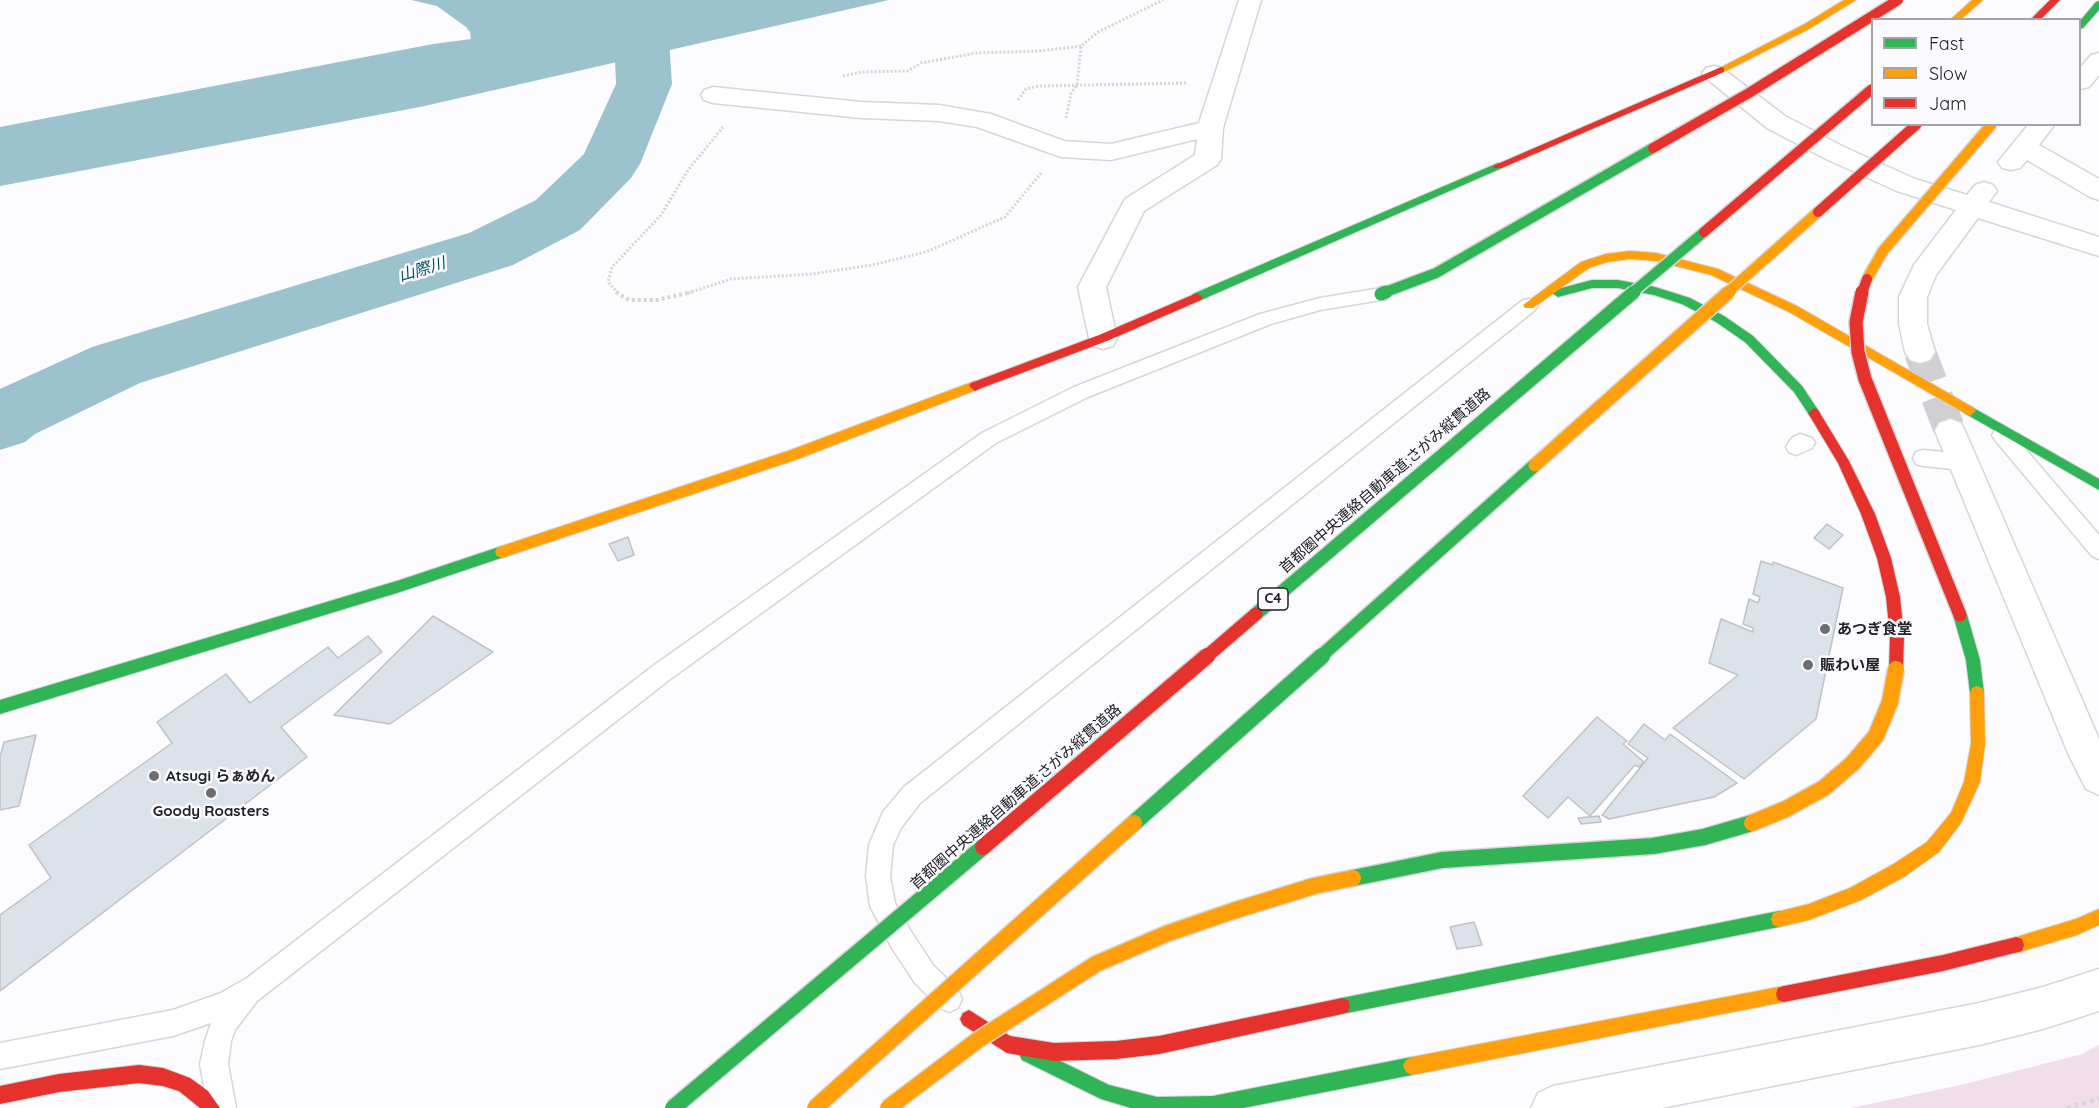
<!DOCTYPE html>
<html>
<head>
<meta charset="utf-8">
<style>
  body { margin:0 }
  #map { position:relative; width:2099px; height:1108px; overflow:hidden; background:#fcfcfe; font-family:Quicksand,sans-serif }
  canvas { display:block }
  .legend { position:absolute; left:1871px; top:18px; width:210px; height:108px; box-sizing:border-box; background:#fbfbff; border:2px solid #a4a4a8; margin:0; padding:8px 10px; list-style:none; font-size:18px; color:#212225 }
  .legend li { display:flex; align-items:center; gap:12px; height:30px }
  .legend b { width:30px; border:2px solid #a4a4a8 }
</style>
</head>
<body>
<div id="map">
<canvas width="2099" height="1108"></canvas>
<ul class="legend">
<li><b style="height:8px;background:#30b455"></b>Fast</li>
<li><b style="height:8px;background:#ff9f0a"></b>Slow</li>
<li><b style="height:8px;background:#e5322d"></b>Jam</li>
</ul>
</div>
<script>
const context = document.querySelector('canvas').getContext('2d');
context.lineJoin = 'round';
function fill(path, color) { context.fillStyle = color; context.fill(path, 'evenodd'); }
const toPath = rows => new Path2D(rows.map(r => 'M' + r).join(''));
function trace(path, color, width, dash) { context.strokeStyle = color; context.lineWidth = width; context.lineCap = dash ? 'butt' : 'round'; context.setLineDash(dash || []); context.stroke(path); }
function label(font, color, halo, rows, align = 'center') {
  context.font = font + ' Quicksand,"Noto Sans JP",sans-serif'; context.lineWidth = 5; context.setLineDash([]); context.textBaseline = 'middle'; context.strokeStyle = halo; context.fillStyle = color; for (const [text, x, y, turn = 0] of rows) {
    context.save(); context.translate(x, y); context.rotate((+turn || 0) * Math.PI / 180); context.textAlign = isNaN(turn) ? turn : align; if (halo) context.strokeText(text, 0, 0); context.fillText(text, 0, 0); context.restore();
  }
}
fill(toPath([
  [2099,1045,2099,1108,1851,1108,1965,1084,2082,1054]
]), '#f2ddea');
fill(toPath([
  [411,0,889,0,420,107,0,186,0,127,433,44,471,39,470,32,466,27,437,6]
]), '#9cc2cd');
fill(toPath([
  [680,0,754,0,747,11,669,41,672,84,640,164,631,178,580,230,513,265,140,383,35,434,25,442,0,450,0,389,92,347,469,233,536,200,584,154,616,84,614,33,622,22,680,0]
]), '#9cc2cd');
const building = toPath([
  [1827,524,1843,535,1829,549,1814,538,1827,524],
  [628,537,634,555,618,561,609,544,628,537],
  [1761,561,1773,565,1773,562,1843,588,1816,719,1744,779,1673,728,1738,675,1709,663,1721,619,1753,632,1753,628,1743,624,1749,599,1758,603,1760,597,1753,594,1761,561],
  [433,616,493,652,390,724,334,715,433,616],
  [368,636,382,652,281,727,307,757,0,991,0,915,51,878,29,845,172,743,157,722,226,674,250,703,328,647,338,658,368,636],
  [1597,717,1627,741,1623,744,1644,762,1639,767,1635,765,1590,816,1568,797,1548,818,1523,796,1597,717],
  [1644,724,1665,740,1670,734,1737,783,1714,797,1609,819,1602,815,1648,758,1628,744,1644,724],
  [36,735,19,806,0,810,0,757,4,742,36,735],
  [1599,816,1601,822,1581,824,1578,818,1599,816],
  [1474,922,1482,945,1457,949,1450,927,1474,922]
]);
fill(building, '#dbe2ea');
trace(building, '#c1c2c4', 1.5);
trace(toPath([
  [1920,352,1950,431]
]), '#d0d0d3', 32, [32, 16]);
const lane = toPath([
  [1381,288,1387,289,1390,294,1387,299,1320,310,1271,324,1088,397,996,443,669,680,257,1001,235,1030,231,1041,228,1064,236,1108,208,1108,200,1064,205,1041,211,1023,173,1036,0,1069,0,1043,173,1010,221,993,247,978,653,666,982,433,1074,387,1260,314,1320,298,1381,288],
  [1529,299,1535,300,1538,305,1535,310,920,803,901,828,893,845,890,876,895,903,910,930,933,965,958,990,962,999,958,1008,949,1012,940,1008,915,983,892,948,870,906,866,876,869,845,883,812,904,787,1523,300,1529,299],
  [2002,427,2009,430,2099,535,2099,559,2092,556,1995,440,1992,435,1995,430,2002,427],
  [1800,434,1812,438,1815,443,1812,448,1796,455,1789,452,1786,447,1789,442,1793,437,1800,434],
  [1923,450,1963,454,1970,456,1973,462,1970,468,1963,470,1923,466,1916,464,1913,458,1916,452,1923,450]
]);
const street = toPath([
  [1239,0,1261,0,1223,128,1221,159,1217,165,1144,211,1106,287,1117,338,1113,346,1103,349,1093,346,1089,338,1078,287,1125,199,1195,155,1197,139,1111,160,1061,157,977,127,939,121,861,118,713,103,704,100,701,95,704,90,713,87,861,102,939,105,991,114,1064,141,1111,144,1199,123,1239,0],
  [2099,53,2099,75,2089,87,2080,89,2080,68,2091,55,2099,53],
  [1714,66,1722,68,1785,116,1844,147,1915,179,1967,195,1975,185,1984,182,1993,185,1997,191,1989,202,2099,237,2099,256,1978,218,1936,275,1927,297,1927,324,1935,352,1930,360,1920,363,1910,360,1905,352,1899,324,1899,297,1914,265,1956,210,1897,191,1826,159,1767,128,1706,78,1702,73,1706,68,1714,66],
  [2029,124,2055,124,2039,145,2099,179,2099,200,2090,197,2027,160,2020,168,2011,170,2002,168,1998,162,2029,124],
  [1950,419,1961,423,1965,431,2099,739,2099,795,2086,789,2068,753,1935,431,1939,423,1950,419],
  [2099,969,2099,1011,2043,1029,1979,1045,1662,1108,1531,1108,1538,1093,1553,1086,1979,1003,2043,987,2099,969]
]);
const fast = toPath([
  [2099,1,2099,10,2083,28,2080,29,2080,21,2096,2,2099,1],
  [1498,163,1502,164,1502,168,1201,300,1197,301,1191,297,1193,294,1498,163],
  [1592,280,1618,280,1655,287,1690,298,1724,316,1753,336,1802,386,1820,413,1818,416,1810,416,1794,392,1745,342,1716,322,1682,304,1654,295,1618,288,1592,288,1558,297,1552,293,1554,290,1592,280],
  [1970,406,2099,479,2099,490,1966,414,1964,411,1966,408,1970,406],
  [502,546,507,548,509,552,507,556,400,592,0,714,0,700,400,580,502,546],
  [1960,609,1965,611,1967,615,1980,660,1984,693,1982,698,1977,700,1972,698,1970,693,1966,660,1953,615,1955,611,1960,609],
  [1779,911,1785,913,1787,919,1785,925,1779,927,1342,1014,1336,1012,1334,1006,1336,1000,1342,998,1779,911],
  [1028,1045,1109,1085,1157,1097,1213,1096,1412,1057,1418,1060,1421,1066,1418,1072,1412,1075,1243,1108,1131,1108,1101,1099,1022,1060,1019,1054,1022,1048,1028,1045]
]);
const slow = toPath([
  [1844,0,1856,0,1809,29,1724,72,1718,72,1716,70,1803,25,1844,0],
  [1972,0,1983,0,1960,20,1950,20,1972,0],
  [1630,251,1656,253,1718,269,1797,306,1974,408,1976,411,1970,416,1966,414,1789,312,1711,275,1656,261,1630,259,1607,262,1589,268,1533,308,1525,308,1523,305,1581,262,1606,254,1630,251],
  [975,381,981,386,979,389,798,459,502,558,497,556,495,552,497,548,502,546,788,451,975,381],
  [1977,686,1982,688,1984,693,1985,744,1980,782,1961,823,1939,852,1904,877,1861,900,1809,920,1779,927,1773,925,1771,919,1773,913,1809,904,1850,888,1892,865,1927,842,1951,813,1964,782,1971,744,1970,693,1972,688,1977,686],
  [2099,909,2099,925,2077,935,2016,953,2010,951,2008,945,2010,939,2076,919,2099,909],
  [1784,986,1790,988,1792,994,1790,1000,1784,1002,1412,1075,1406,1072,1403,1066,1406,1060,1412,1057,1784,986]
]);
const jam = toPath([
  [2050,0,2060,0,2040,20,2030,20,2050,0],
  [1721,67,1724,68,1724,72,1502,168,1494,168,1493,166,1721,67],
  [1197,293,1203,297,1201,300,1107,341,979,389,975,391,969,386,971,383,1099,335,1197,293],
  [1814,408,1818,410,1849,461,1875,514,1891,558,1900,597,1904,636,1903,669,1901,674,1896,675,1891,674,1889,669,1890,636,1886,597,1877,558,1861,514,1838,463,1808,413,1814,408],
  [2016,937,2022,939,2024,945,2022,951,1943,971,1784,1002,1778,1000,1776,994,1778,988,1784,986,1943,955,2016,937],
  [1342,998,1348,1000,1350,1006,1348,1012,1342,1014,1159,1054,1116,1059,1054,1061,1007,1053,963,1025,960,1019,963,1013,969,1010,1010,1036,1054,1043,1116,1041,1159,1036,1342,998],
  [139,1065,163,1068,190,1078,208,1091,220,1108,200,1108,179,1091,163,1086,139,1083,59,1092,0,1104,0,1086,59,1074,139,1065]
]);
trace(lane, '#d6d6d8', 3);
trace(street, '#d6d6d8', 3);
trace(fast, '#d6d6d8', 2);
trace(slow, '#d6d6d8', 2);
trace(jam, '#d6d6d8', 2);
trace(toPath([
  [843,76,862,72,908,71,921,63,976,53,1039,51,1081,46],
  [1018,100,1026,89,1039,86,1188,83],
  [1066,118,1071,93,1077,85,1081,46,1098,32,1163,0],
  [618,293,608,282,612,267,661,215,688,170,723,127],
  [688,293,731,279,812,274,872,265,926,252,1005,217,1042,172]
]), '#d5d5d6', 3, [2, 2]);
trace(toPath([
  [616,292,629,300,657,300,692,292]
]), '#d5d5d6', 4, [3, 3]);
trace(toPath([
  [2067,1108,2099,1099]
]), '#d5d5d6', 4.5, [4, 4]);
fill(lane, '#fff');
fill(street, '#fff');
fill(fast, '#30b455');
fill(slow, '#ff9f0a');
fill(jam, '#e5322d');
const fastBridgeFar2 = toPath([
  [1383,293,1436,273,1653,148],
  [1632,293,1704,232]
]);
const fastBridgeFar1 = toPath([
  [1381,294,1386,292],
  [1256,614,1634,292],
  [1320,657,1535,465]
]);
const fastBridge = toPath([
  [1134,823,1322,656],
  [1353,878,1442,860,1653,846,1704,837,1752,823],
  [673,1108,983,847]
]);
const slowBridgeFar2 = toPath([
  [1867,279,1883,251,1992,124],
  [1727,293,1818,212]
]);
const slowBridgeFar1 = toPath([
  [1535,465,1729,292]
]);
const slowBridge = toPath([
  [1752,823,1786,809,1824,788,1853,763,1876,736,1890,702,1896,669],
  [815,1108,1134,823],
  [888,1108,978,1040,1096,964,1166,934,1233,911,1314,886,1353,878]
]);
const jamBridgeFar2 = toPath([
  [1653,148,1749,93,1898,0],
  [1818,212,1917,124],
  [1704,232,1872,89],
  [1862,293,1867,279]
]);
const jamBridgeFar1 = toPath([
  [1862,292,1856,322,1858,352,1865,379,1960,615],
  [1206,657,1256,614]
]);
const jamBridge = toPath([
  [983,847,1207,656]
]);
trace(fastBridgeFar2, '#d6d6d8', 13, []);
trace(fastBridgeFar1, '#d6d6d8', 16, []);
trace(fastBridge, '#d6d6d8', 19, []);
trace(slowBridgeFar2, '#d6d6d8', 13, []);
trace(slowBridgeFar1, '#d6d6d8', 16, []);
trace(slowBridge, '#d6d6d8', 19, []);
trace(jamBridgeFar2, '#d6d6d8', 13, []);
trace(jamBridgeFar1, '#d6d6d8', 16, []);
trace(jamBridge, '#d6d6d8', 19, []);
trace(fastBridgeFar2, '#30b455', 10);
trace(fastBridgeFar1, '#30b455', 13);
trace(fastBridge, '#30b455', 16);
trace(slowBridgeFar2, '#ff9f0a', 10);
trace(slowBridgeFar1, '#ff9f0a', 13);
trace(slowBridge, '#ff9f0a', 16);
trace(jamBridgeFar2, '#e5322d', 10);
trace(jamBridgeFar1, '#e5322d', 13);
trace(jamBridge, '#e5322d', 16);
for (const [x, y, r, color] of [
  [1825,629,6,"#6e6e71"],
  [1808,665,6,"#6e6e71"],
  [154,776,6,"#6e6e71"],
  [211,793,6,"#6e6e71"]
]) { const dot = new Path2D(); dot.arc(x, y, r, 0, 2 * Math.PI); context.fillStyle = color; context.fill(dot); trace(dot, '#fbfbff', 2); }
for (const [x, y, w] of [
  [1273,599,30]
]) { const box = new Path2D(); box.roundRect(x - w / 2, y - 11, w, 22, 4.5); context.fillStyle = '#fbfbff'; context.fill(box); trace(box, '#212225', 1.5); }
label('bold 14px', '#212225', null, [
  ["C4",1273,599]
]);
label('15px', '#212225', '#fbfbff', [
  ["首都圏中央連絡自動車道;さがみ縦貫道路",1385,481,-41],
  ["首都圏中央連絡自動車道;さがみ縦貫道路",1016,797,-41]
]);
label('bold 15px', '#212225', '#fbfbff', [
  ["あつぎ食堂",1837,629],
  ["賑わい屋",1820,665],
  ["Atsugi らぁめん",166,776],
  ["Goody Roasters",211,811,"center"]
], 'left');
label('italic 16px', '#005363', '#fbfbff', [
  ["山際川",422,270,-17]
]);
</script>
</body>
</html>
